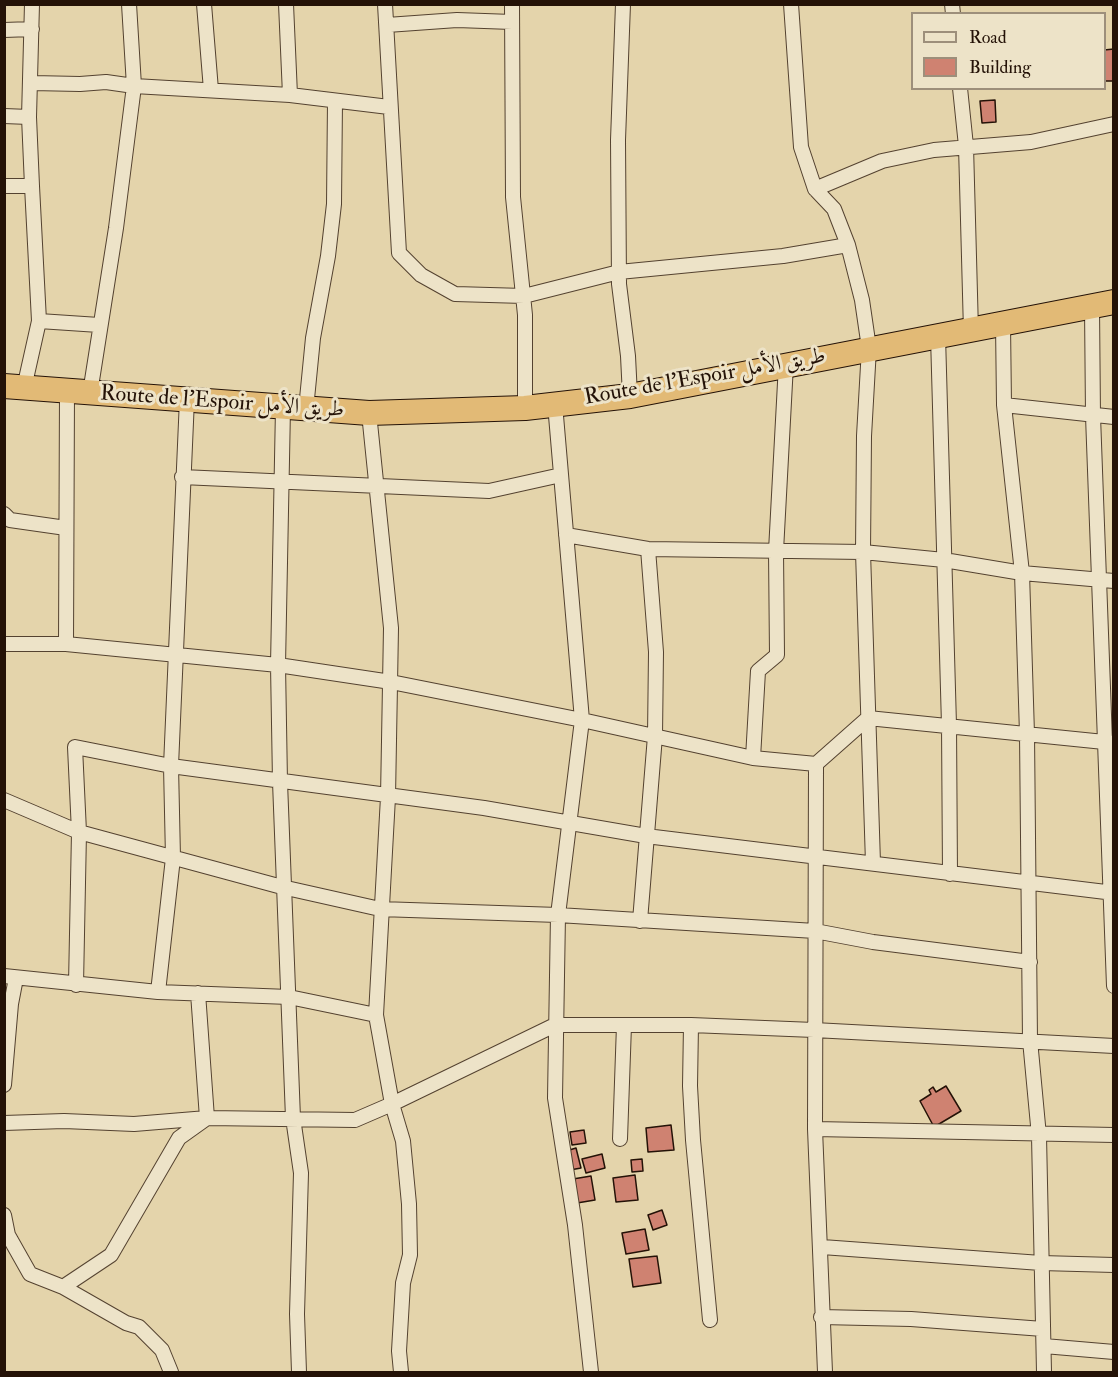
<!DOCTYPE html>
<html>
<head>
<meta charset="utf-8">
<style>
  body { margin:0 }
  #map { position:relative; width:1118px; height:1377px; overflow:hidden; background:#e4d4ab; font-family:"IM FELL Double Pica",serif }
  canvas { display:block }
  .frame { position:absolute; inset:0; border:6px solid #241207; pointer-events:none }
  .legend { position:absolute; left:911px; top:12px; width:195px; height:78px; box-sizing:border-box; background:#ede3c8; border:2px solid #9d8f7b; margin:0; padding:8px 10px; list-style:none; font-size:18px; color:#241207 }
  .legend li { display:flex; align-items:center; gap:12px; height:30px }
  .legend b { width:30px; border:2px solid #9d8f7b }
</style>
</head>
<body>
<div id="map">
<canvas width="1118" height="1377"></canvas>
<div class="frame"></div>
<ul class="legend">
<li><b style="height:8px;background:#ede3c8"></b>Road</li>
<li><b style="height:16px;background:#cf8271"></b>Building</li>
</ul>
</div>
<script>
const context = document.querySelector('canvas').getContext('2d');
context.lineJoin = 'round';
function fill(path, color) { context.fillStyle = color; context.fill(path, 'evenodd'); }
const toPath = rows => new Path2D(rows.map(r => 'M' + r).join(''));
function trace(path, color, width, dash) { context.strokeStyle = color; context.lineWidth = width; context.lineCap = dash ? 'butt' : 'round'; context.setLineDash(dash || []); context.stroke(path); }
function label(font, color, halo, rows, align = 'center') {
  context.font = font + ' "IM FELL Double Pica",Amiri,serif'; context.lineWidth = 6; context.setLineDash([]); context.textBaseline = 'middle'; context.strokeStyle = halo; context.fillStyle = color; for (const [text, x, y, turn = 0] of rows) {
    context.save(); context.translate(x, y); context.rotate((+turn || 0) * Math.PI / 180); context.textAlign = isNaN(turn) ? turn : align; if (halo) context.strokeText(text, 0, 0); context.fillText(text, 0, 0); context.restore();
  }
}
const building = toPath([
  [1114,49,1114,81,1104,81,1104,50,1114,49],
  [995,100,996,122,982,123,980,101,995,100],
  [946,1086,961,1111,934,1127,920,1101,931,1094,929,1090,933,1087,936,1092,946,1086],
  [671,1125,674,1150,648,1152,646,1128,671,1125],
  [584,1130,586,1143,572,1145,570,1132,584,1130],
  [576,1148,581,1168,570,1170,566,1151,576,1148],
  [602,1154,605,1168,586,1173,582,1159,602,1154],
  [642,1159,643,1171,632,1172,631,1160,642,1159],
  [635,1175,638,1200,616,1202,613,1178,635,1175],
  [591,1176,595,1200,577,1203,573,1179,591,1176],
  [662,1210,667,1225,653,1230,648,1215,662,1210],
  [645,1229,649,1250,626,1254,622,1233,645,1229],
  [657,1256,661,1283,633,1287,629,1259,657,1256]
]);
fill(building, '#cf8271');
trace(building, '#241207', 1.5);
const minor = toPath([
  [32,4,29,117,32,186],
  [204,4,211,90],
  [286,4,290,95],
  [385,4,399,253,421,275,455,294,524,296,619,272,783,256,848,245],
  [512,4,513,197,525,315,525,408],
  [623,4,618,140,619,284,628,356,630,396],
  [791,4,801,147,815,189,834,209,848,245,862,300,869,348,864,436,863,552,873,863],
  [952,4,953,14],
  [387,25,457,20,512,22],
  [4,30,32,29],
  [32,83,80,84,106,82,134,86,290,95,389,107],
  [960,88,966,146,971,331],
  [4,116,29,117],
  [4,186,32,186,39,321,24,388],
  [815,189,882,161,934,150,1031,142,1114,124],
  [1092,307,1093,416,1114,986],
  [39,321,99,325],
  [1003,324,1004,405,1022,573,1027,734,1030,1040,1039,1136,1044,1372],
  [938,336,949,725,950,874],
  [67,392,66,644,278,665,391,682,582,720,753,758,816,764],
  [90,393,116,228,134,86,129,4],
  [555,404,582,720,558,915,555,1098,575,1225,591,1372],
  [1004,405,1114,417],
  [283,408,278,665,280,782,293,1118,301,1173,297,1314,299,1372],
  [306,409,313,338,328,256,334,204,335,101],
  [182,477,489,491,561,475],
  [4,514,10,520,66,528],
  [566,535,648,549,863,552,944,560,1022,573,1114,581],
  [4,644,66,644],
  [753,758,758,671,777,655,776,551,786,364],
  [4,800,79,832,282,887,380,909,558,915,815,931,873,942,1030,962],
  [640,921,655,736,656,652,648,549],
  [4,976,158,992,289,997,376,1015],
  [76,985,79,832,75,747,171,766,484,808,646,836,1114,893],
  [158,992,173,858,171,766,187,399],
  [691,1025,690,1086,693,1140,710,1320],
  [4,1085,11,1004,16,978],
  [4,1123,64,1121,134,1124,207,1118,355,1120,392,1104,376,1015,388,797,391,628,369,413],
  [815,1129,1114,1135],
  [620,1139,624,1025],
  [4,1215,8,1235,30,1274,63,1287,126,1323,139,1327,162,1350,171,1372],
  [822,1247,1041,1263,1114,1265],
  [63,1287,111,1255,179,1138,207,1118,198,993],
  [821,1317,911,1319,1043,1329],
  [1044,1346,1114,1352],
  [401,1372,399,1351,403,1283,410,1255,409,1204,403,1141,392,1104,555,1025,691,1025,814,1030,1114,1046],
  [825,1372,815,1129,816,764,868,718,1114,743]
]);
const trunk = toPath([
  [4,386,369,413,525,408,630,396,1114,302]
]);
trace(minor, '#544230', 16);
trace(trunk, '#241207', 26);
trace(minor, '#ede3c8', 14);
trace(trunk, '#e2ba76', 24);
label('22px', '#241207', '#ede3c8', [
  ["Route de l’Espoir طريق الأمل",705,378,-10],
  ["Route de l’Espoir طريق الأمل",222,403,4]
]);
</script>
</body>
</html>
